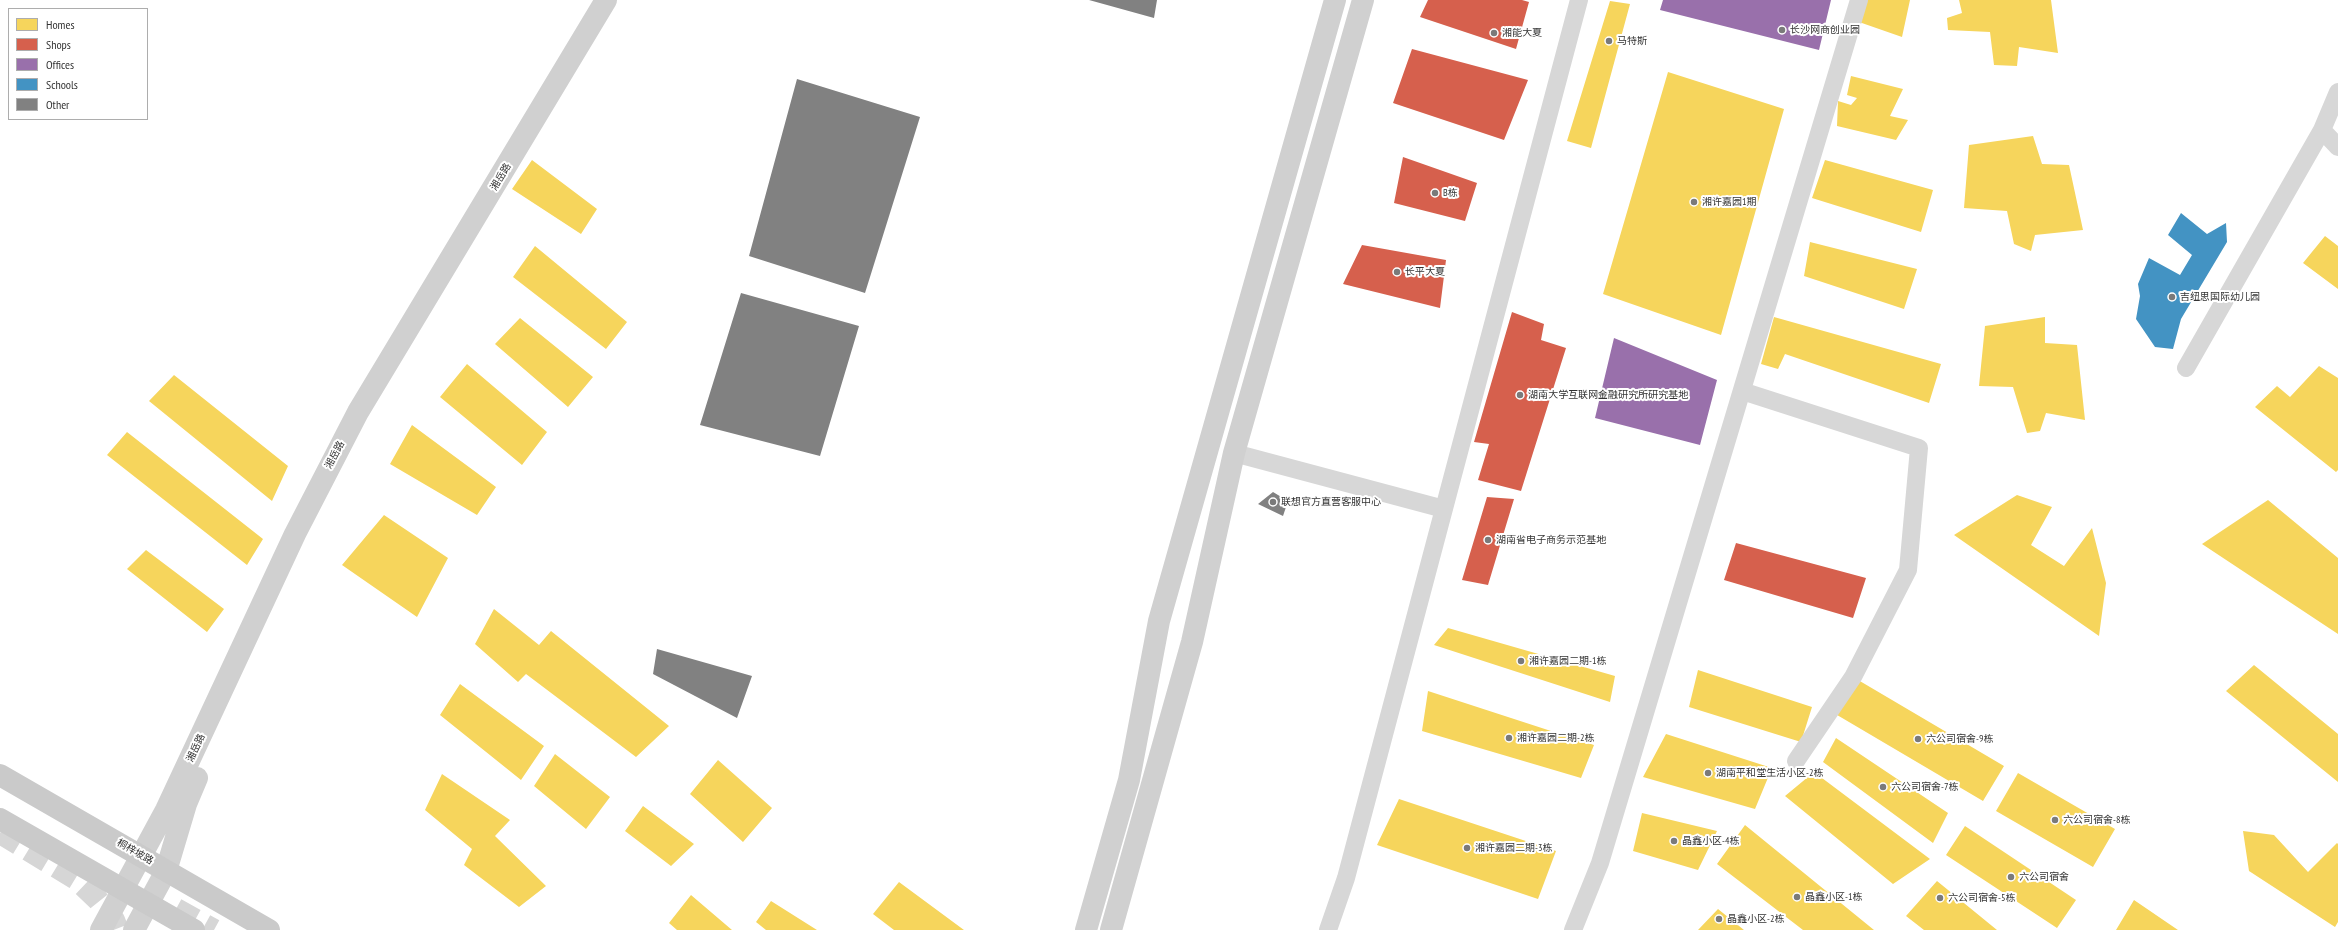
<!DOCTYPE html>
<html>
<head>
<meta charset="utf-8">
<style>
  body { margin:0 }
  #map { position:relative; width:2338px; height:930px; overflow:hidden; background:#fff; font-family:"PT Sans Narrow",sans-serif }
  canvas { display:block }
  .legend { position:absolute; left:8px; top:8px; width:140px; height:112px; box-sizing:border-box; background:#fff; border:1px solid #adadad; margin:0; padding:5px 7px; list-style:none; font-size:12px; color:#333 }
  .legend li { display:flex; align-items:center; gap:8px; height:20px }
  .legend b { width:20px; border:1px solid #adadad }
</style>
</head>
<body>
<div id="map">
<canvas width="2338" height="930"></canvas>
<ul class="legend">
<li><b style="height:11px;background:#f6d55c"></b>Homes</li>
<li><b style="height:11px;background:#d6604d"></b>Shops</li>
<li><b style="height:11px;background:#9970ab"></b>Offices</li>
<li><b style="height:11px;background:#4393c3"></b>Schools</li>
<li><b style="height:11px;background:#818181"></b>Other</li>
</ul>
</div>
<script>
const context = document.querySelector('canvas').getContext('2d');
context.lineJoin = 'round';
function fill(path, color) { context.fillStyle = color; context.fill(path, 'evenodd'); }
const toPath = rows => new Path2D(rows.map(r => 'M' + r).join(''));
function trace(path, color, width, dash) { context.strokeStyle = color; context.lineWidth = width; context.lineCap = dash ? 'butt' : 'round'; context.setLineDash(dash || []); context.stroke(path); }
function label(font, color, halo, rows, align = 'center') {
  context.font = font + ' "PT Sans Narrow","Noto Sans SC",sans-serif'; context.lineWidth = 4; context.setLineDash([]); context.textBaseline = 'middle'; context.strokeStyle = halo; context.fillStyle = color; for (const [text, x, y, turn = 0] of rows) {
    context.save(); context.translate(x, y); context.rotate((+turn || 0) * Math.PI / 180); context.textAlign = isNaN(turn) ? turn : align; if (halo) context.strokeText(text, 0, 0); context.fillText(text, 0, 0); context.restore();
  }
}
fill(toPath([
  [1864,0,1910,0,1902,37,1859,22],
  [1959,0,2051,0,2058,53,2019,47,2017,66,1994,65,1990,32,1948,30,1947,18,1962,13],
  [1610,1,1630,4,1591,148,1567,141],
  [1668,72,1784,109,1721,335,1603,294],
  [1851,76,1903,89,1890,116,1908,120,1896,140,1837,126,1838,101,1851,105,1857,98,1847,95],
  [2033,136,2042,164,2069,165,2083,230,2035,235,2031,251,2014,244,2007,211,1964,208,1969,145],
  [532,160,597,209,581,234,512,189],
  [1825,160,1933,190,1921,232,1812,198],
  [2325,236,2338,246,2338,289,2303,263],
  [1810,242,1917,269,1904,309,1804,276],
  [535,246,627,322,606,349,513,277],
  [1774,317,1941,364,1929,403,1785,354,1778,369,1761,364],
  [2045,317,2045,343,2077,345,2085,420,2046,413,2040,431,2027,433,2013,387,1979,386,1985,326],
  [520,318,593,377,568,407,495,344],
  [467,364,547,432,522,465,440,397],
  [2319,366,2338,378,2338,470,2336,472,2255,407,2277,386,2290,397],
  [174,375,288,466,272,501,149,401],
  [412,425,496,487,477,515,390,464],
  [127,432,263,539,247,565,107,455],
  [2017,495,2052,507,2031,545,2064,566,2092,528,2106,583,2099,636,1954,535],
  [2268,500,2338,558,2338,634,2202,544],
  [384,515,448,558,417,617,342,565],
  [146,550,224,609,207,632,127,569],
  [494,609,539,645,551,631,669,726,636,757,526,674,518,682,475,644],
  [1448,628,1615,676,1610,702,1434,645],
  [2254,665,2338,734,2338,782,2226,691],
  [1698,670,1812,707,1801,742,1689,707],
  [1853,677,2004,766,1983,801,1832,712],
  [460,684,544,746,521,780,440,715],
  [1428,691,1594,745,1581,778,1422,731],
  [1666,734,1772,768,1755,809,1643,777],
  [1836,738,1948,813,1933,843,1823,762],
  [555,754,610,797,586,829,534,786],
  [718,760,772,808,743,842,690,794],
  [1814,772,1930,859,1893,884,1785,796],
  [2018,773,2115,829,2093,867,1996,811],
  [442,774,510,820,495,836,546,886,519,907,464,865,472,849,425,810],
  [1399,799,1556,851,1538,899,1377,845],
  [643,806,694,844,671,866,625,831],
  [1642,813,1717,831,1698,870,1633,851],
  [1745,825,1874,930,1803,930,1717,864],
  [1965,826,2076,900,2057,928,1946,855],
  [2243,831,2274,835,2308,872,2337,843,2338,844,2338,922,2335,927,2249,871],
  [1937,881,1997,930,1924,930,1906,916],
  [899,882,964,930,894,930,873,914],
  [691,895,732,930,677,930,669,923],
  [2134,900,2178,930,2116,930],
  [771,901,817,930,766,930,756,922],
  [1718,909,1744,930,1698,930]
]), '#f6d55c');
fill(toPath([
  [1428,0,1522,0,1529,2,1516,49,1420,17],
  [1412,49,1528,80,1504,140,1393,103],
  [1403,157,1477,183,1465,221,1394,203],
  [1362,245,1446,260,1440,308,1343,284],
  [1512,312,1544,324,1541,340,1566,348,1521,491,1478,480,1489,444,1474,442],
  [1487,497,1514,499,1488,585,1462,580],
  [1736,543,1866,578,1853,618,1724,580]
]), '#d6604d');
fill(toPath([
  [1663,0,1831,0,1819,50,1660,10],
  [1614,338,1717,380,1700,445,1595,418]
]), '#9970ab');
fill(toPath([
  [2181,213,2207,234,2226,223,2227,242,2181,319,2173,349,2155,347,2136,319,2140,296,2138,284,2149,258,2180,275,2192,255,2168,235]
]), '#4393c3');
fill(toPath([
  [1089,0,1157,0,1154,18],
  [797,79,920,117,865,293,749,256],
  [741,293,859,326,820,456,700,425],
  [1273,492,1288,501,1283,516,1258,504],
  [657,649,752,676,737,718,653,674]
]), '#818181');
trace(toPath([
  [0,833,76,879,98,900,114,920,118,930],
  [176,909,214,930]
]), '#d6d6d6', 22, [22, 11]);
trace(toPath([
  [2338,92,2322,130,2338,147],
  [2186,368,2322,130],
  [1742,391,1919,448,1908,570,1853,677,1796,761],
  [1234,453,1444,509],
  [1328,930,1346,878,1579,0],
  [1573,930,1600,863,1859,0]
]), '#d7d7d7', 18);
trace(toPath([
  [101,930,166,810,295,534,358,412,606,0],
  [134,930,166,871,186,804,197,778],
  [1086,930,1129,780,1159,621,1335,0],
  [1111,930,1192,642,1234,453,1363,0]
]), '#d0d0d0', 22);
trace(toPath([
  [0,775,269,930],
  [0,819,194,930]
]), '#cacaca', 22);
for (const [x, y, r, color] of [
  [1782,30,4,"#7a7a7a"],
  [1494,33,4,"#7a7a7a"],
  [1609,41,4,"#7a7a7a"],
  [1435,193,4,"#7a7a7a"],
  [1694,202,4,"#7a7a7a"],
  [1397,272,4,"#7a7a7a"],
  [2172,297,4,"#7a7a7a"],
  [1520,395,4,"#7a7a7a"],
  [1273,502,4,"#7a7a7a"],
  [1488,540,4,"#7a7a7a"],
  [1521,661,4,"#7a7a7a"],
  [1509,738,4,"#7a7a7a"],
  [1918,739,4,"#7a7a7a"],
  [1708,773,4,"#7a7a7a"],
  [1883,787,4,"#7a7a7a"],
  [2055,820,4,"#7a7a7a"],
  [1674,841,4,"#7a7a7a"],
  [1467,848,4,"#7a7a7a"],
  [2011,877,4,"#7a7a7a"],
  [1797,897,4,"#7a7a7a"],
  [1940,898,4,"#7a7a7a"],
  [1719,919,4,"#7a7a7a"]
]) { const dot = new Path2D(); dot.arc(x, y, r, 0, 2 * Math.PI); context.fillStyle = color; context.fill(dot); trace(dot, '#fff', 1.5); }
label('10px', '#333', '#fff', [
  ["长沙网商创业园",1790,30],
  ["湘能大夏",1502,33],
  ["马特斯",1617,41],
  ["B栋",1443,193],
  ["湘许嘉园1期",1702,202],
  ["长平大夏",1405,272],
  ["吉纽思国际幼儿园",2180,297],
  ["湖南大学互联网金融研究所研究基地",1528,395],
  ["联想官方直营客服中心",1281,502],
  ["湖南省电子商务示范基地",1496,540],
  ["湘许嘉园二期-1栋",1529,661],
  ["湘许嘉园二期-2栋",1517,738],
  ["六公司宿舍-9栋",1926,739],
  ["湖南平和堂生活小区-2栋",1716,773],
  ["六公司宿舍-7栋",1891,787],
  ["六公司宿舍-8栋",2063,820],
  ["晶鑫小区-4栋",1682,841],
  ["湘许嘉园二期-3栋",1475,848],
  ["六公司宿舍",2019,877],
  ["晶鑫小区-1栋",1805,897],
  ["六公司宿舍-5栋",1948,898],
  ["晶鑫小区-2栋",1727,919]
], 'left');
label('10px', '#333', '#fff', [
  ["湘岳路",501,177,-59],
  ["湘岳路",335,455,-62],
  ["湘岳路",196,748,-65],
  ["桐梓坡路",135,852,30]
]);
</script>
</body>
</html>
